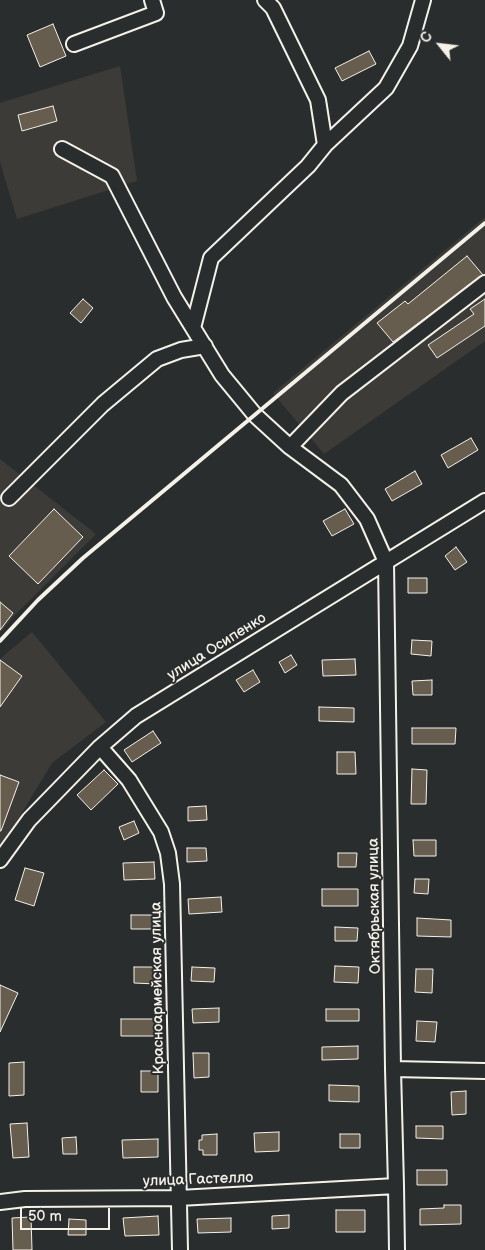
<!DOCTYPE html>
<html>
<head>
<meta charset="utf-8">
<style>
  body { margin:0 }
  #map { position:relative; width:485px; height:1250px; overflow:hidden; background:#2a2d2e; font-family:"Balsamiq Sans",sans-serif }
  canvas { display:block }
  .north { position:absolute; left:415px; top:20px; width:50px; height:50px; -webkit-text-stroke:4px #2a2d2e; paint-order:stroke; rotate:299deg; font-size:14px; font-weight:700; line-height:20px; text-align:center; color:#f4f1e8 }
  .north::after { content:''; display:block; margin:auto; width:18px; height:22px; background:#f4f1e8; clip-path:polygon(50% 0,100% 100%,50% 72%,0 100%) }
  .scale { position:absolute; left:20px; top:1208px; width:90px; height:22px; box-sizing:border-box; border:2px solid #f4f1e8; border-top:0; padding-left:6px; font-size:15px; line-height:18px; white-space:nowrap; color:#f4f1e8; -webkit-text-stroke:4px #2a2d2e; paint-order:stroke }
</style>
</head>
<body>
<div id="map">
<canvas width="485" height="1250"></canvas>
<div class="north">С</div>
<div class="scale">50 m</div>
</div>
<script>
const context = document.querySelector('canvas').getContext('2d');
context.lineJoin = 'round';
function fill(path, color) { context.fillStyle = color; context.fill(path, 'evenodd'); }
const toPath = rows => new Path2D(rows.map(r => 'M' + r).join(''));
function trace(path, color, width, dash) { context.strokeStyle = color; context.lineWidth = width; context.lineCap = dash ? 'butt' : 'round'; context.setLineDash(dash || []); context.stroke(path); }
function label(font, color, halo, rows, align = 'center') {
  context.font = font + ' "Balsamiq Sans",sans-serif'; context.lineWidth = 4; context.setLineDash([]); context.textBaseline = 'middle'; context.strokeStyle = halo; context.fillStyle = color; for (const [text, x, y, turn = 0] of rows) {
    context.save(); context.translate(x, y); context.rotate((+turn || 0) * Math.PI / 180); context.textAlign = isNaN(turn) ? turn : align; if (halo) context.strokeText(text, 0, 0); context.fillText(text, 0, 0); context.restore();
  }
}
fill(toPath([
  [120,66,137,181,17,219,0,162,0,103],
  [485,217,485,341,324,454,273,393],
  [0,459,96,534,15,615,0,633],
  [32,632,106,722,52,763,0,849,0,661,2,657]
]), '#3c3b38');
const building = toPath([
  [53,24,66,56,40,67,27,35,53,24],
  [369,51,376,64,342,81,335,68,369,51],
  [53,106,57,121,22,131,18,115,53,106],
  [467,256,483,275,393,342,377,323,405,301,408,304,467,256],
  [83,299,93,308,81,323,70,313,83,299],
  [485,299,485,326,437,358,428,345,474,314,470,309,485,299],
  [471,438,478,450,448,468,441,455,471,438],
  [415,471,422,484,392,501,385,489,415,471],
  [54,509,83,537,38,584,9,556,54,509],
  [345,509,354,524,332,536,323,521,345,509],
  [456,547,467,562,455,570,445,556,456,547],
  [408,578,427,578,427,593,408,593,408,578],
  [0,602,13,613,0,630,0,602],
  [412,640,432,641,431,656,411,654,412,640],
  [291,655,297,665,285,673,279,662,291,655],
  [355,659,356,675,323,676,322,660,355,659],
  [0,660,22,676,0,707,0,660],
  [253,670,260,682,244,692,236,680,253,670],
  [432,680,432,695,413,695,412,681,432,680],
  [319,707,354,708,354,722,319,721,319,707],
  [412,728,456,728,455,744,412,744,412,728],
  [153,731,161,743,132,762,124,750,153,731],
  [337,752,355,752,356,774,337,774,337,752],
  [412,769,427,770,426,804,411,804,412,769],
  [104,770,118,784,91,810,77,795,104,770],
  [0,775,19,782,1,831,0,831,0,775],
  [206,806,207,820,188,821,188,807,206,806],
  [134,821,139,833,124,840,119,827,134,821],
  [413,840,436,840,436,856,414,856,413,840],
  [187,848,206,848,207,861,187,862,187,848],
  [338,853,357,853,356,867,338,867,338,853],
  [154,862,155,879,124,880,123,863,154,862],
  [25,868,44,873,34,906,15,900,25,868],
  [415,879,429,879,428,894,414,893,415,879],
  [322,889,358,889,358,906,322,906,322,889],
  [221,897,222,912,189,914,188,899,221,897],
  [131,915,155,915,155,929,131,929,131,915],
  [417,918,451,920,451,937,417,936,417,918],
  [335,927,358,928,357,941,335,941,335,927],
  [335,966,359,967,358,983,334,982,335,966],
  [134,967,157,967,156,984,134,983,134,967],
  [192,967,215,968,214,982,191,981,192,967],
  [416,969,433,969,432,993,415,992,416,969],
  [0,985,18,993,0,1032,0,985],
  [219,1008,219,1022,193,1023,192,1009,219,1008],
  [326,1009,359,1009,359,1021,326,1021,326,1009],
  [121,1019,157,1019,157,1036,121,1036,121,1019],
  [417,1021,437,1022,435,1042,416,1041,417,1021],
  [358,1046,358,1059,322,1060,322,1047,358,1046],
  [193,1053,209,1053,209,1077,194,1078,193,1053],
  [24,1062,24,1095,9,1096,9,1063,24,1062],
  [141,1071,158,1071,158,1092,141,1092,141,1071],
  [329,1085,359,1086,359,1102,329,1101,329,1085],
  [466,1091,466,1114,452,1115,451,1092,466,1091],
  [27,1123,29,1157,13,1158,10,1124,27,1123],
  [416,1126,443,1126,443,1139,416,1138,416,1126],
  [279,1132,279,1151,255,1152,254,1133,279,1132],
  [217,1134,217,1155,203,1155,203,1150,199,1150,199,1140,202,1140,202,1135,217,1134],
  [340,1134,360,1134,360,1148,340,1148,340,1134],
  [76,1137,77,1154,63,1154,62,1138,76,1137],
  [158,1139,158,1157,123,1158,122,1140,158,1139],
  [417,1170,447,1170,447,1185,417,1185,417,1170],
  [444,1205,461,1205,461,1224,420,1225,420,1209,444,1208,444,1205],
  [336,1210,365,1210,365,1232,336,1232,336,1210],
  [289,1215,289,1228,272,1229,272,1216,289,1215],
  [158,1216,159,1235,125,1236,123,1218,158,1216],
  [31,1217,32,1250,13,1250,12,1218,31,1217],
  [231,1218,231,1232,198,1233,197,1219,231,1218],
  [69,1219,86,1220,86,1235,68,1235,69,1219]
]);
fill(building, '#665d4e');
trace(building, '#f4f1e8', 1);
const minor = toPath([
  [74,44,156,13,152,0],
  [325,145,386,88,410,46,423,0],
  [62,149,112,176,174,297,222,375,255,415,290,447,341,485,367,519,386,562,393,1069,396,1186,397,1250],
  [193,328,211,258,308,166,325,145,318,100,273,8,265,0],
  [290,447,342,393,485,283],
  [9,498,103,404,157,359,181,350,205,346],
  [100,747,129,780,161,832,168,853,172,884,180,1250],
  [0,860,29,820,100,747,136,716,485,501],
  [393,1069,485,1071],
  [0,1202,25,1199,179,1198,396,1186]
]);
trace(minor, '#f4f1e8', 18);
trace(minor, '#2a2d2e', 14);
trace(toPath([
  [0,641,38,600,83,558,485,223]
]), '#f4f1e8', 4);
label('15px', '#f4f1e8', '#2a2d2e', [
  ["улица Осипенко",217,647,-32],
  ["Октябрьская улица",375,906,-91],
  ["Красноармейская улица",158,988,-91],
  ["улица Гастелло",198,1180,-2]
]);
</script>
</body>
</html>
